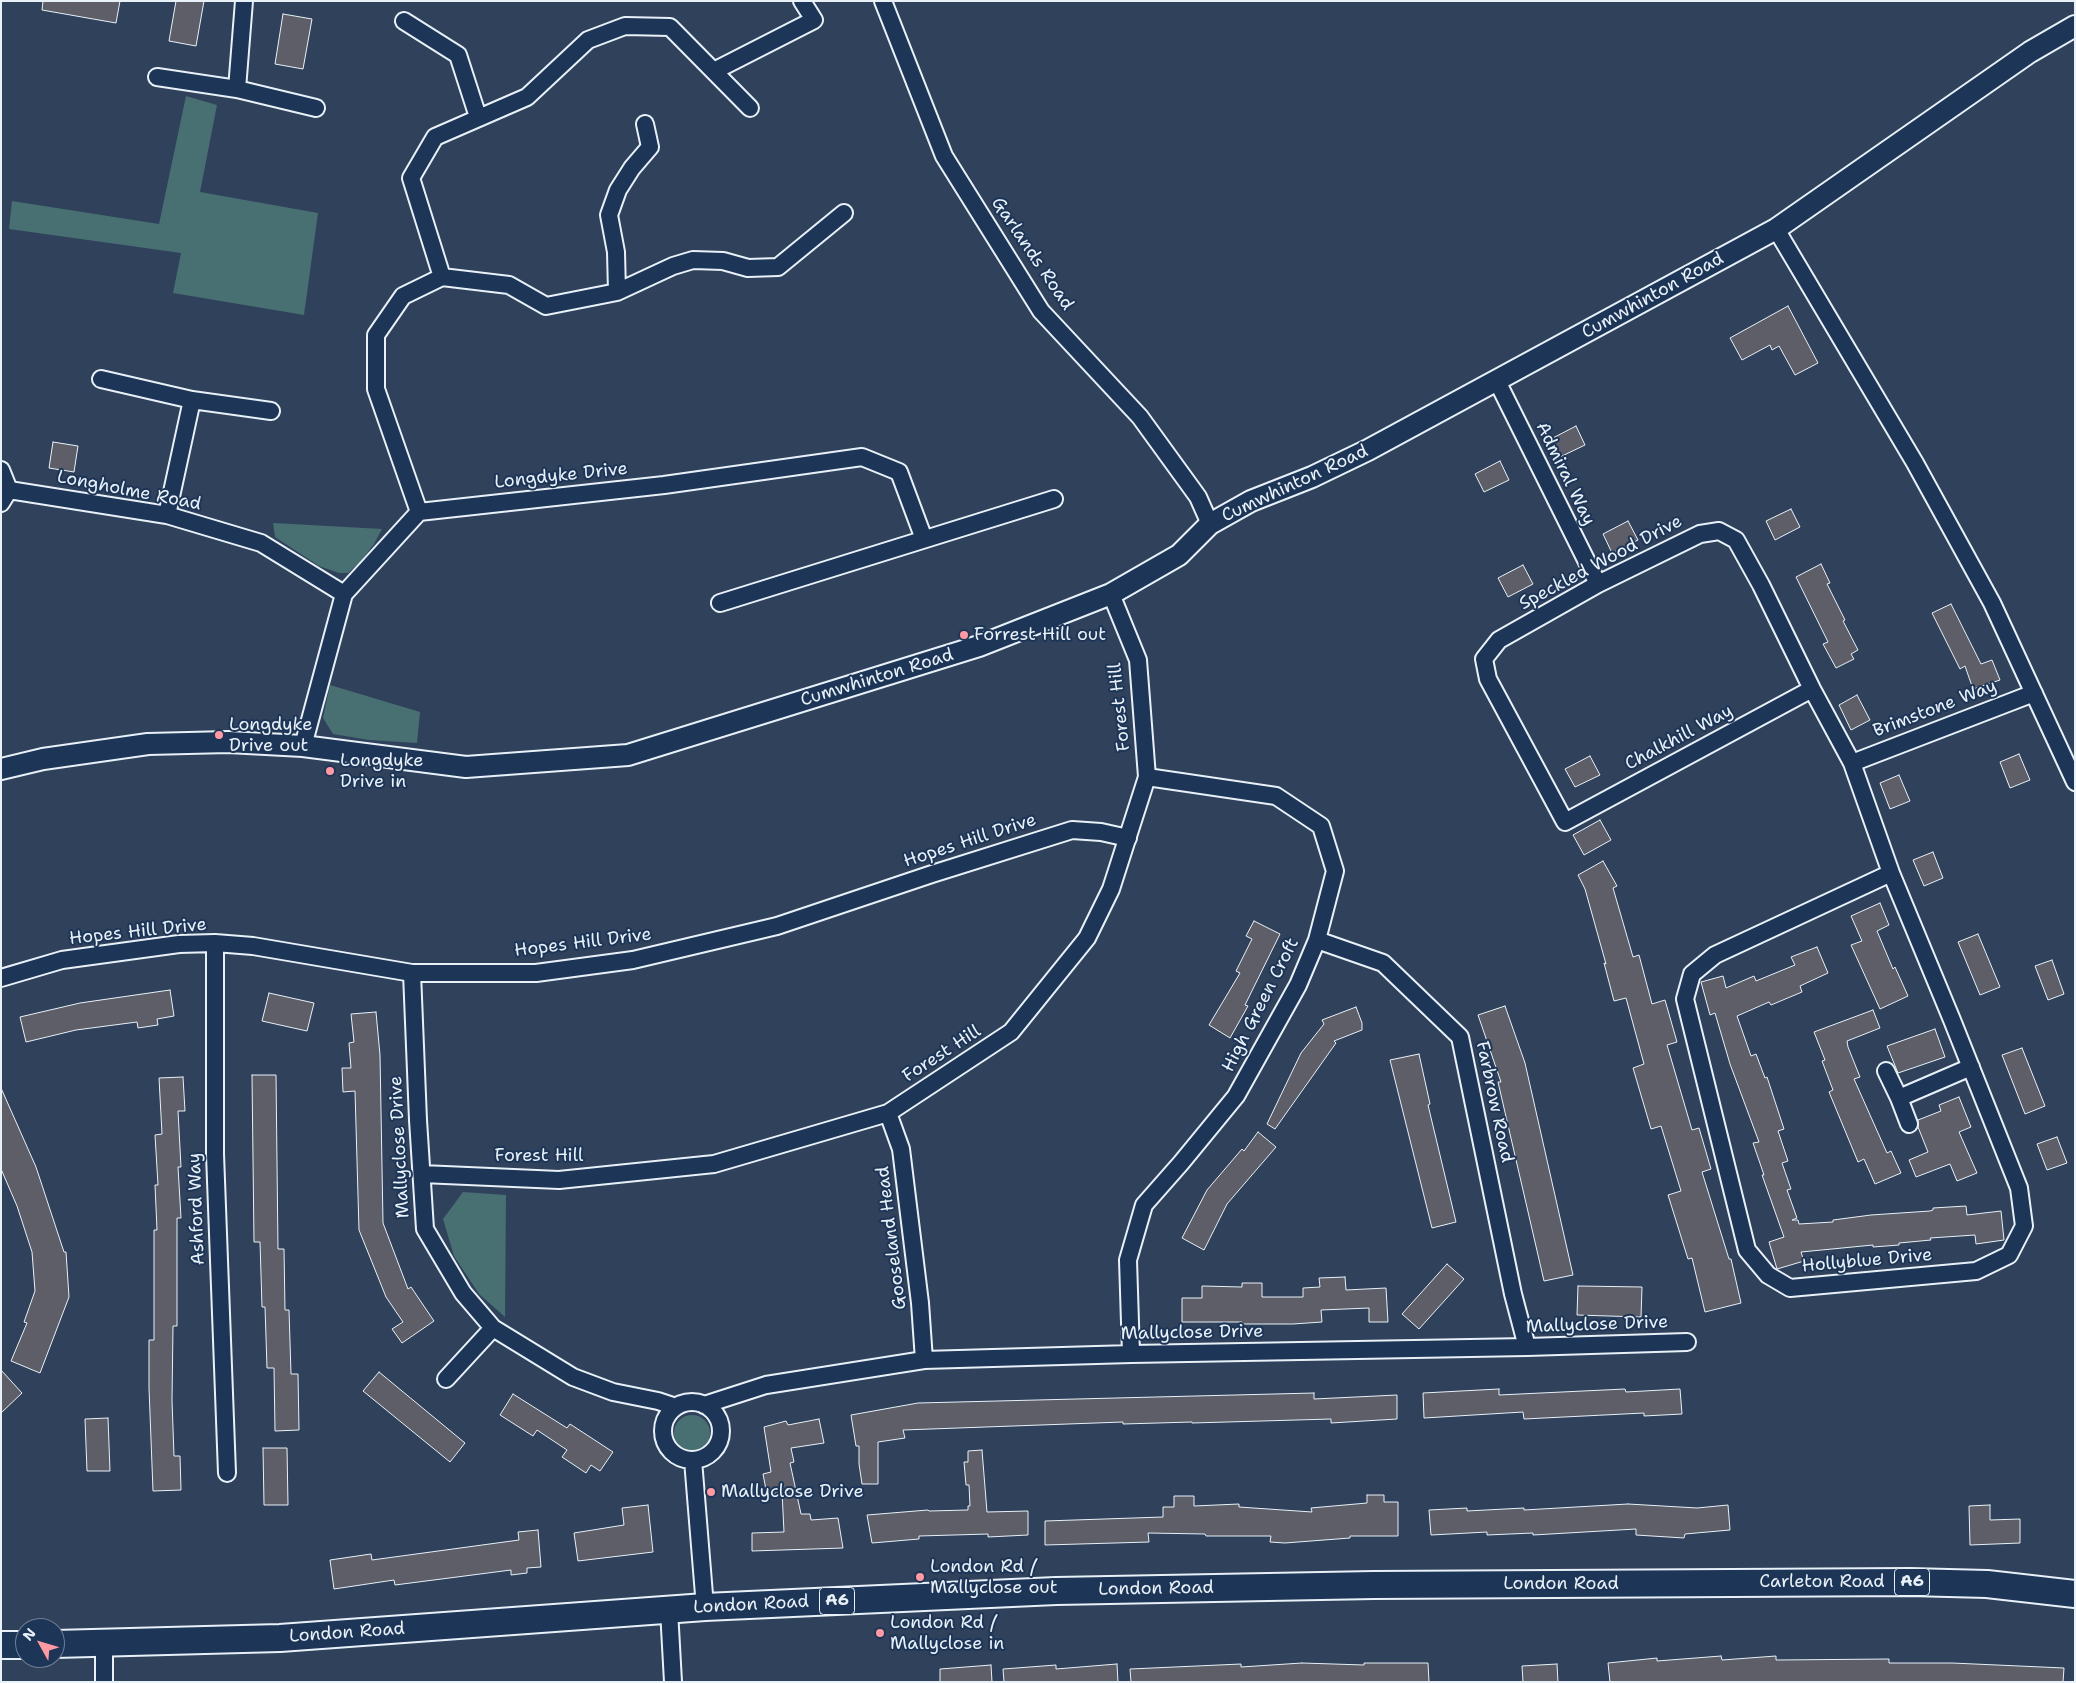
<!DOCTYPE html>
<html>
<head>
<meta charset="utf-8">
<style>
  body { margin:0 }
  #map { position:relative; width:2076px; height:1683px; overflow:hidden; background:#30415c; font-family:"Shantell Sans",sans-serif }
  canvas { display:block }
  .frame { position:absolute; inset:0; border:2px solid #e8f1f8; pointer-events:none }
  .north { position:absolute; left:15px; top:1618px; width:50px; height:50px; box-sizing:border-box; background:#1d3557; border:1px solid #6e8097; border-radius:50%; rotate:309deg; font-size:14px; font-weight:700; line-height:20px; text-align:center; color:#e8f1f8 }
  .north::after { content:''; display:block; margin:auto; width:18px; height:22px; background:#ff9aa2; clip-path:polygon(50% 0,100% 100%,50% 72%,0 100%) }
</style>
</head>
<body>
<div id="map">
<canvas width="2076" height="1683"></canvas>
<div class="frame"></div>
<div class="north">N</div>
</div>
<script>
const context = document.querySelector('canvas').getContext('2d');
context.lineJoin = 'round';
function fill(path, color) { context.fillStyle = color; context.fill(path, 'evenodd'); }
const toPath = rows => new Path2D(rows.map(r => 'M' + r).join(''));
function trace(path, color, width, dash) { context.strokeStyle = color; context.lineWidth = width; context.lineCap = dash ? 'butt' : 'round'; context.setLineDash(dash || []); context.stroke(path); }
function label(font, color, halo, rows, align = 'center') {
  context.font = font + ' "Shantell Sans",sans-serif'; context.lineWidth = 4; context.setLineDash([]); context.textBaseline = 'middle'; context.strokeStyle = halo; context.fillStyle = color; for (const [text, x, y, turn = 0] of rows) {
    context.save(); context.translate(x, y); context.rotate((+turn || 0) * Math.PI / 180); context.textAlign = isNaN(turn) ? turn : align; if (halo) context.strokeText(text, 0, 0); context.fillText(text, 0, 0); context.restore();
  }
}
fill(toPath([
  [186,96,217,105,200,192,318,213,304,315,173,293,181,253,9,229,12,201,159,224],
  [273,523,382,529,374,544,360,562,348,573,339,573,319,566,275,537],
  [330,685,420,712,417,743,369,740,333,734,323,718],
  [463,1192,506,1195,505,1317,479,1294,454,1256,443,1219],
  '674 1433a18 18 0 1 1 36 0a18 18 0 1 1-36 0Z'
]), '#486f72');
const building = toPath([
  [43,1,120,1,116,23,42,10,43,1],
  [176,1,204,1,196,46,169,41,176,1],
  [283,14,312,19,303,69,275,64,283,14],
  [1788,306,1818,363,1795,375,1779,346,1772,350,1770,345,1742,360,1730,338,1788,306],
  [1576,426,1585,445,1560,457,1551,439,1576,426],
  [53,442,78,446,74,472,49,468,53,442],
  [1500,461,1509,480,1484,492,1475,474,1500,461],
  [1791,509,1800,527,1775,540,1766,521,1791,509],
  [1628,521,1638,540,1612,553,1603,534,1628,521],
  [1821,564,1830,583,1827,584,1845,620,1843,621,1858,650,1851,654,1854,659,1836,668,1823,644,1828,642,1796,577,1821,564],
  [1523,565,1533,584,1508,597,1498,578,1523,565],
  [1951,604,1981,664,1992,660,2000,680,1973,689,1965,666,1960,669,1932,613,1951,604],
  [1857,695,1870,720,1851,730,1839,705,1857,695],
  [2019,754,2030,780,2010,788,2000,762,2019,754],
  [1590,756,1600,775,1575,787,1565,769,1590,756],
  [1899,775,1910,801,1890,809,1880,783,1899,775],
  [1600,820,1611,840,1584,855,1573,835,1600,820],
  [1933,852,1943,878,1924,886,1913,860,1933,852],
  [1603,861,1617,886,1613,888,1633,957,1639,955,1652,1004,1665,1000,1677,1042,1667,1045,1692,1130,1699,1128,1711,1169,1702,1172,1729,1259,1731,1259,1741,1303,1705,1312,1692,1258,1688,1259,1668,1195,1681,1191,1661,1126,1651,1129,1633,1068,1644,1064,1626,998,1614,1001,1604,963,1606,964,1585,889,1578,875,1603,861],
  [1880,903,1889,925,1877,931,1893,969,1895,967,1908,996,1880,1009,1851,945,1862,941,1851,916,1880,903],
  [1254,921,1280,934,1245,1005,1248,1006,1230,1038,1209,1025,1240,973,1236,971,1252,939,1246,936,1254,921],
  [1978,934,2000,987,1980,995,1958,942,1978,934],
  [1817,947,1828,973,1800,986,1802,992,1771,1005,1769,1002,1737,1016,1751,1056,1756,1054,1765,1078,1767,1077,1784,1129,1778,1131,1788,1161,1782,1163,1791,1189,1787,1190,1797,1218,1792,1220,1798,1220,1799,1224,1833,1222,1833,1220,1871,1215,1930,1211,1933,1210,1933,1208,1966,1206,1967,1215,2001,1211,2004,1240,1976,1244,1975,1235,1930,1238,1931,1240,1899,1243,1899,1245,1873,1247,1873,1245,1801,1252,1804,1261,1777,1269,1769,1242,1784,1237,1762,1175,1764,1175,1753,1143,1759,1142,1730,1064,1715,1013,1710,1015,1701,982,1723,976,1726,988,1754,976,1756,981,1795,965,1791,957,1817,947],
  [2052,960,2064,994,2048,1000,2035,966,2052,960],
  [170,990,174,1016,157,1019,158,1025,138,1028,137,1022,76,1030,26,1042,20,1017,80,1003,170,990],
  [269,993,314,1003,307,1031,262,1021,269,993],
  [1505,1006,1525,1063,1573,1275,1544,1281,1498,1082,1501,1082,1478,1015,1505,1006],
  [1356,1007,1362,1023,1362,1030,1334,1041,1336,1043,1275,1129,1267,1124,1301,1053,1324,1024,1322,1020,1356,1007],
  [1873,1010,1880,1028,1847,1041,1848,1047,1860,1077,1854,1079,1887,1153,1891,1151,1901,1173,1875,1184,1864,1159,1858,1162,1829,1092,1833,1090,1822,1061,1825,1060,1814,1032,1873,1010],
  [376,1012,380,1055,383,1223,408,1289,411,1287,434,1321,402,1343,392,1329,403,1322,386,1297,359,1230,355,1091,343,1092,342,1068,351,1068,349,1043,354,1042,351,1014,376,1012],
  [1935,1029,1945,1057,1898,1073,1887,1046,1935,1029],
  [2022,1048,2045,1106,2025,1114,2002,1055,2022,1048],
  [1419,1054,1430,1104,1428,1105,1456,1222,1432,1228,1390,1060,1419,1054],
  [252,1075,276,1075,278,1249,284,1249,285,1310,289,1310,291,1374,298,1374,299,1430,275,1431,274,1368,267,1368,265,1307,262,1307,260,1242,254,1242,252,1075],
  [183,1077,185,1111,178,1111,181,1167,178,1167,181,1218,177,1218,177,1326,173,1326,172,1400,174,1456,180,1456,181,1490,153,1491,149,1388,149,1340,154,1340,154,1230,157,1230,155,1185,158,1185,155,1135,162,1134,159,1078,183,1077],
  [1,1088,36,1167,64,1252,66,1252,69,1297,40,1373,11,1361,27,1323,24,1322,35,1291,32,1252,17,1206,1,1169,1,1088],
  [1959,1097,1971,1127,1959,1132,1977,1173,1957,1181,1950,1164,1916,1177,1909,1160,1928,1152,1918,1127,1918,1120,1941,1111,1939,1105,1959,1097],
  [1258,1132,1276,1147,1227,1204,1204,1250,1182,1238,1207,1190,1242,1149,1244,1151,1258,1132],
  [2057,1137,2067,1163,2047,1170,2037,1144,2057,1137],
  [1447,1264,1464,1279,1419,1329,1402,1314,1447,1264],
  [1345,1277,1346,1290,1386,1288,1388,1322,1369,1322,1369,1308,1321,1310,1322,1322,1293,1324,1242,1324,1242,1322,1182,1322,1182,1298,1202,1298,1202,1286,1242,1287,1242,1283,1262,1283,1262,1297,1303,1297,1303,1288,1320,1287,1319,1278,1345,1277],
  [1578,1286,1642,1287,1641,1317,1577,1315,1578,1286],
  [1,1370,22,1393,1,1413,1,1370],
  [379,1372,465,1443,450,1462,363,1391,379,1372],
  [1499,1389,1499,1395,1625,1389,1626,1392,1680,1389,1682,1414,1644,1416,1644,1413,1524,1419,1523,1412,1424,1418,1423,1393,1499,1389],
  [1314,1393,1314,1399,1397,1395,1397,1419,1331,1423,1331,1419,1192,1423,1192,1422,1123,1424,1123,1422,903,1430,905,1438,878,1442,878,1484,862,1484,859,1464,859,1446,856,1446,851,1415,918,1403,1314,1393],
  [513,1394,567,1428,570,1424,613,1452,600,1471,591,1465,586,1473,562,1457,567,1450,537,1430,533,1436,500,1415,513,1394],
  [108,1418,110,1471,87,1471,85,1419,108,1418],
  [819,1419,824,1443,791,1448,794,1462,790,1463,801,1514,810,1514,811,1520,838,1518,843,1548,752,1551,752,1533,784,1532,782,1492,767,1495,763,1474,771,1472,764,1427,786,1421,788,1425,819,1419],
  [263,1448,287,1448,288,1505,264,1505,263,1448],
  [982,1450,987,1512,1028,1511,1028,1535,988,1537,988,1534,919,1536,919,1539,872,1543,867,1515,928,1510,929,1511,968,1510,968,1506,970,1506,969,1485,966,1485,964,1462,968,1462,968,1451,982,1450],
  [1367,1495,1384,1495,1384,1502,1398,1502,1398,1536,1350,1536,1350,1538,1285,1543,1270,1542,1271,1536,1206,1536,1205,1534,1148,1533,1149,1542,1045,1545,1045,1521,1163,1517,1163,1507,1174,1507,1174,1496,1194,1496,1194,1506,1239,1504,1239,1507,1312,1512,1311,1508,1367,1503,1367,1495],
  [1628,1504,1697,1508,1728,1505,1730,1530,1685,1534,1684,1538,1636,1535,1636,1529,1533,1535,1533,1533,1487,1535,1487,1532,1431,1535,1429,1510,1467,1508,1467,1511,1524,1508,1524,1510,1628,1504],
  [648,1505,653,1552,578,1561,574,1533,624,1525,622,1508,648,1505],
  [1990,1505,1990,1520,2020,1519,2020,1543,1970,1545,1969,1506,1990,1505],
  [538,1530,541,1567,527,1568,527,1573,511,1575,511,1570,395,1585,394,1580,334,1589,330,1560,371,1554,372,1560,519,1540,518,1532,538,1530],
  [1721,1656,1722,1660,1776,1656,1776,1660,1889,1659,1889,1663,1952,1663,2064,1668,2063,1682,1610,1682,1608,1663,1657,1658,1657,1661,1721,1656],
  [1302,1663,1364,1665,1364,1663,1428,1663,1429,1682,1131,1682,1130,1669,1241,1664,1241,1667,1302,1663],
  [1117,1664,1118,1682,1004,1682,1003,1669,1056,1665,1056,1669,1117,1664],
  [1557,1664,1558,1682,1523,1682,1522,1666,1557,1664],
  [991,1665,992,1682,940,1682,940,1669,991,1665]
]);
fill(building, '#5d5e67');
trace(building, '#e8f1f8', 1);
const minor = toPath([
  [883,1,944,156,1041,311,1140,417,1198,497,1210,524],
  [404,21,458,55,478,117],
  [714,71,814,20,802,1],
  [157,77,237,89,244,1],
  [237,89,316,108],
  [1776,229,1915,463,1992,603,2075,782],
  [442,277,411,178,435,137,527,97,588,40,625,26,670,27,750,108],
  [617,292,616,252,609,215,618,190,632,168,650,147,645,124],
  [101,379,192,400,271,411],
  [1497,381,1598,584],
  [1,470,9,490,167,515,261,543,344,594],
  [1,503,9,490],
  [419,512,376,389,376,335,403,296,442,277,509,285,546,306,617,292,673,266,693,260,723,261,748,268,778,267,844,213],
  [167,515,192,400],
  [720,603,1054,499],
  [1812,689,1565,822,1488,679,1484,659,1499,640,1598,584,1700,534,1719,531,1736,540,1761,585,1812,689,1852,763,1891,873,1952,1020,2019,1188,2024,1226,2009,1255,1976,1271,1790,1288,1768,1275,1747,1250,1685,999,1692,974,1715,955,1891,873],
  [303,746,344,594,419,512,664,485,862,457,899,472,924,539],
  [1852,763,2034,693],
  [1317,940,1383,963,1460,1037,1513,1294,1527,1347],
  [215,943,215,1154,227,1473],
  [412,973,418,1120,425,1229,463,1293,493,1328,573,1377,613,1392,658,1401,676,1407],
  [1,978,62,960,179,944,215,943,253,946,412,973,536,973,633,960,777,926,932,874,1072,830,1101,832,1128,838],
  [1886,1071,1899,1098,1971,1067],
  [1899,1098,1909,1124],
  [888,1113,901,1149,920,1303,924,1360],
  [422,1174,559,1180,714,1164,888,1113,1011,1032,1087,938,1111,889,1147,777,1138,660,1111,594],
  [1131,1354,1128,1260,1144,1205,1181,1163,1236,1096,1298,985,1317,940,1335,871,1321,826,1276,796,1147,777],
  [446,1379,493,1328],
  '663 1431a29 29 0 1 1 58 0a29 29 0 1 1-58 0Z',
  [704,1405,766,1385,924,1360,1131,1354,1527,1347,1687,1342],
  [693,1460,705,1607],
  [669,1610,673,1682],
  [104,1682,104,1643]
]);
const tertiary = toPath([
  [1,769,43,759,148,744,228,742,303,746,466,767,628,755,979,646,1111,594,1179,555,1210,524,1251,501,1312,477,1368,450,1776,229,2030,52,2075,26]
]);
const primary = toPath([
  [55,1644,280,1638,705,1607,1056,1591,1374,1585,1910,1582,1987,1584,2075,1594],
  [1,1645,25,1645]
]);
trace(minor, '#e8f1f8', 20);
trace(tertiary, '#e8f1f8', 24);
trace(primary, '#e8f1f8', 30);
trace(minor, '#1d3557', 16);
trace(tertiary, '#1d3557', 20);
trace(primary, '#1d3557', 26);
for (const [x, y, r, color] of [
  [964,635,5,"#ff9aa2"],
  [219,735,5,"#ff9aa2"],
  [330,771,5,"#ff9aa2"],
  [711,1492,5,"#ff9aa2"],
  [920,1577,5,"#ff9aa2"],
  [880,1633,5,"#ff9aa2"]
]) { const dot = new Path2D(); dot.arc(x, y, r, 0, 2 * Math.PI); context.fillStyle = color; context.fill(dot); trace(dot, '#1d3557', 2); }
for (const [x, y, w] of [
  [1912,1582,35],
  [837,1601,35]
]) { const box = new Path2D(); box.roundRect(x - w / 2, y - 13.5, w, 27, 4); context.fillStyle = '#1d3557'; context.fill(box); trace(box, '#e8f1f8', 1); }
label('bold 16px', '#e8f1f8', null, [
  ["A6",1912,1582],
  ["A6",837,1601]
]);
label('18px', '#e8f1f8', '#1d3557', [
  ["Garlands Road",1032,254,56],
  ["Cumwhinton Road",1653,296,-29],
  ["Admiral Way",1565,474,64],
  ["Longdyke Drive",561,476,-6],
  ["Cumwhinton Road",1295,484,-25],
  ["Longholme Road",129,491,11],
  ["Speckled Wood Drive",1601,563,-28],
  ["Cumwhinton Road",877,678,-17],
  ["Forest Hill",1120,707,-96],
  ["Brimstone Way",1935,709,-21],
  ["Chalkhill Way",1679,738,-28],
  ["Hopes Hill Drive",970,841,-18],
  ["Hopes Hill Drive",138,932,-6],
  ["Hopes Hill Drive",583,943,-7],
  ["High Green Croft",1261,1005,-63],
  ["Forest Hill",942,1054,-33],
  ["Farbrow Road",1494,1102,78],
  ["Mallyclose Drive",400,1147,-93],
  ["Forest Hill",539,1156],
  ["Ashford Way",197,1209,-92],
  ["Gooseland Head",892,1238,-97],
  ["Hollyblue Drive",1867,1261,-5],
  ["Mallyclose Drive",1597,1325,-2],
  ["Mallyclose Drive",1192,1333,-1],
  ["Carleton Road",1822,1582],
  ["London Road",1561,1584],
  ["London Road",1156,1589,-1],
  ["London Road",751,1605,-3],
  ["London Road",347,1633,-4]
]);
label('18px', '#e8f1f8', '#1d3557', [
  ["Forrest Hill out",974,635],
  ["Longdyke",229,725],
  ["Drive out",229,746],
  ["Longdyke",340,761],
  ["Drive in",340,782],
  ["Mallyclose Drive",721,1492],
  ["London Rd /",930,1567],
  ["Mallyclose out",930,1588],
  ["London Rd /",890,1623],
  ["Mallyclose in",890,1644]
], 'left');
</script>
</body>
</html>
